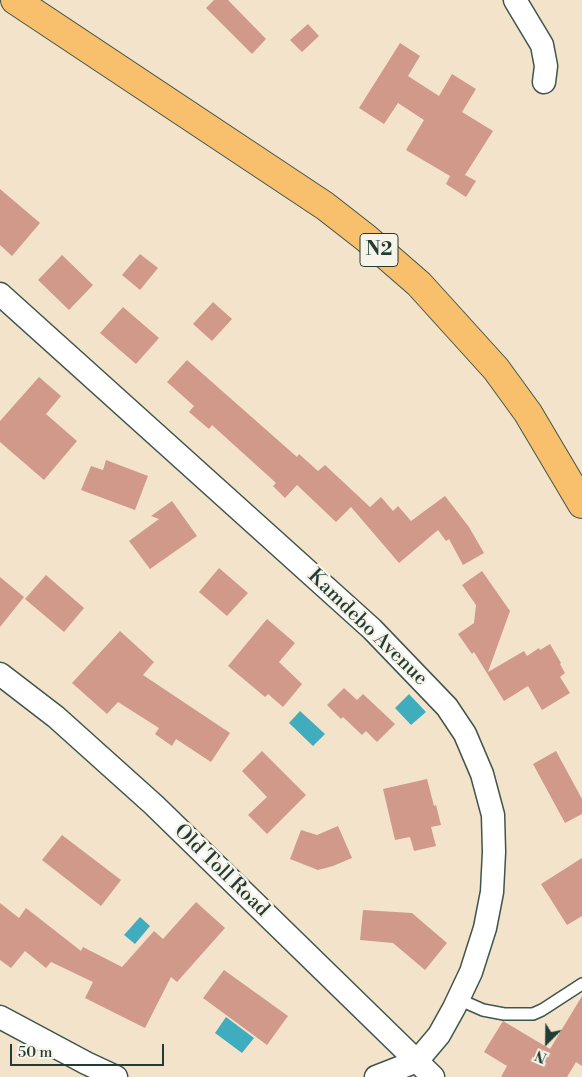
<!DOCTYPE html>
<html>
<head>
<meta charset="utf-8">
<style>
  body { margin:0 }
  #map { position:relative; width:582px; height:1077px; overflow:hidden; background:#f4e3cb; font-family:"Libre Bodoni",serif }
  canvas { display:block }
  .north { position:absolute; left:522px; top:1017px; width:50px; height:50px; -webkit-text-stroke:4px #f7f3e8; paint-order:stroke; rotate:203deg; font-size:14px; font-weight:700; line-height:20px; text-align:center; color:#1f3d34 }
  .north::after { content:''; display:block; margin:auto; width:18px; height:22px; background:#1f3d34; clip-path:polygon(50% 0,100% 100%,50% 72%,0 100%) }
  .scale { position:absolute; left:10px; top:1044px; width:154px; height:22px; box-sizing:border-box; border:2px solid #1f3d34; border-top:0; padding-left:6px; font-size:15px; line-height:18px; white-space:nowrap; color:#1f3d34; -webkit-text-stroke:4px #f7f3e8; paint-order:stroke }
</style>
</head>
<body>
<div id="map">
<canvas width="582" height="1077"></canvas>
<div class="north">N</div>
<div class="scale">50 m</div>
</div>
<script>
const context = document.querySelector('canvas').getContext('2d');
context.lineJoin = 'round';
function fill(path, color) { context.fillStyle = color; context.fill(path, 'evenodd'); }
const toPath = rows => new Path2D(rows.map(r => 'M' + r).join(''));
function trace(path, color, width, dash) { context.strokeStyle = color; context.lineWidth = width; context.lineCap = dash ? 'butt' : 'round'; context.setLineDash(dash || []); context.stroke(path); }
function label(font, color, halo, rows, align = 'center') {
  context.font = font + ' "Libre Bodoni",serif'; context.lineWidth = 5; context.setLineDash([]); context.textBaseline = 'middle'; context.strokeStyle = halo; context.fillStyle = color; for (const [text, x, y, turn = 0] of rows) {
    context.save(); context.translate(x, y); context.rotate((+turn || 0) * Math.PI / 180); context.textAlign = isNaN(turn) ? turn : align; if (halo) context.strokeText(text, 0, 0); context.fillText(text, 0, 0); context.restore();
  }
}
fill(toPath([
  [409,694,426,712,411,725,395,708],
  [300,711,325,734,313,746,289,723],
  [140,917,150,926,135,944,124,935],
  [226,1017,254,1038,242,1053,215,1033]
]), '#3fadbe');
fill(toPath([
  [214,0,228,0,266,39,252,54,206,8],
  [308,24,319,36,302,52,290,40],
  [400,43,420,56,408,76,439,96,452,74,476,89,462,112,493,131,465,175,476,181,466,197,446,184,450,176,406,150,424,120,398,103,384,124,359,108],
  [0,189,40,223,12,256,0,245],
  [140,254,158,268,140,290,122,275],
  [62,255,93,285,69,310,38,280],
  [213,302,232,319,212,341,193,324],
  [123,307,159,338,136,364,100,333],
  [187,360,297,457,299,454,318,471,325,465,370,507,381,497,393,511,398,506,411,521,445,496,469,527,484,553,463,565,449,539,446,541,438,530,399,563,351,507,336,522,297,485,285,498,273,486,276,483,212,425,209,429,189,412,194,406,167,382],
  [39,377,61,396,46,414,77,441,44,480,0,442,0,421],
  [106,460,148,476,135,510,81,490,91,466,103,470],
  [172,501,197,536,150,569,129,541,159,519,151,516],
  [219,568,248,593,227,616,199,592],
  [482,571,510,611,488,672,524,651,527,656,539,648,540,650,550,644,561,663,560,664,565,673,560,677,570,693,542,710,528,686,504,701,474,652,472,654,458,634,474,623,476,605,462,585],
  [46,575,84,608,64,632,25,599],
  [0,577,24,597,0,627],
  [267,619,295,643,279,662,302,684,283,707,268,694,265,697,228,666],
  [120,631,154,662,143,675,230,733,211,762,176,739,172,746,155,734,159,728,118,702,107,714,72,683],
  [344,688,357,700,363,694,395,724,377,742,366,731,362,735,343,717,341,719,327,705],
  [262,751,306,795,267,834,248,815,267,797,242,771],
  [556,751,582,799,582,814,565,823,533,764],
  [427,779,434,806,436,805,441,825,431,827,436,846,414,851,410,837,395,840,383,789],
  [338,826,352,858,333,866,318,870,290,859,301,830,317,835],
  [62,835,121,880,101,906,42,860],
  [582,858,582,916,567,925,541,884],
  [196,902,225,928,177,982,171,977,145,1028,85,998,93,982,51,962,46,968,25,951,11,968,0,960,0,903,19,918,26,908,81,951,83,947,122,967,154,931,163,939],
  [363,910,412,913,447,943,425,970,393,943,360,940],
  [224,970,288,1016,267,1045,203,998],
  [582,996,582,1066,576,1062,567,1077,501,1077,507,1066,484,1052,503,1021,550,1049]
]), '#d09989');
const service = toPath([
  [458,999,483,1010,504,1014,533,1014,542,1010,582,984]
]);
const minor = toPath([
  [515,0,542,45,546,66,544,82],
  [0,294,372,629,447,707,465,734,482,774,493,815,494,852,492,892,485,928,471,972,454,1008,439,1035,417,1061,376,1077],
  [0,674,56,717,154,805,433,1077],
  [0,1017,86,1063,116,1077]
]);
const trunk = toPath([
  [15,0,325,206,366,238,419,284,496,369,528,413,582,504]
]);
trace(service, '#3f564b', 14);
trace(minor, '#3f564b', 25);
trace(trunk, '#3f564b', 30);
trace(service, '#fff', 11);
trace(minor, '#fff', 22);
trace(trunk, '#f8bf6c', 28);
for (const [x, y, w] of [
  [379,250,38]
]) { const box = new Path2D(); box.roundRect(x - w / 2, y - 16.5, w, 33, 4); context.fillStyle = '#f7f3e8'; context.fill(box); trace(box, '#1f3d34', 1); }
label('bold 19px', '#1f3d34', null, [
  ["N2",379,250]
]);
label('20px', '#1f3d34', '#f7f3e8', [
  ["Kamdebo Avenue",367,628,44],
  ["Old Toll Road",221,871,44]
]);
</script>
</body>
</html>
